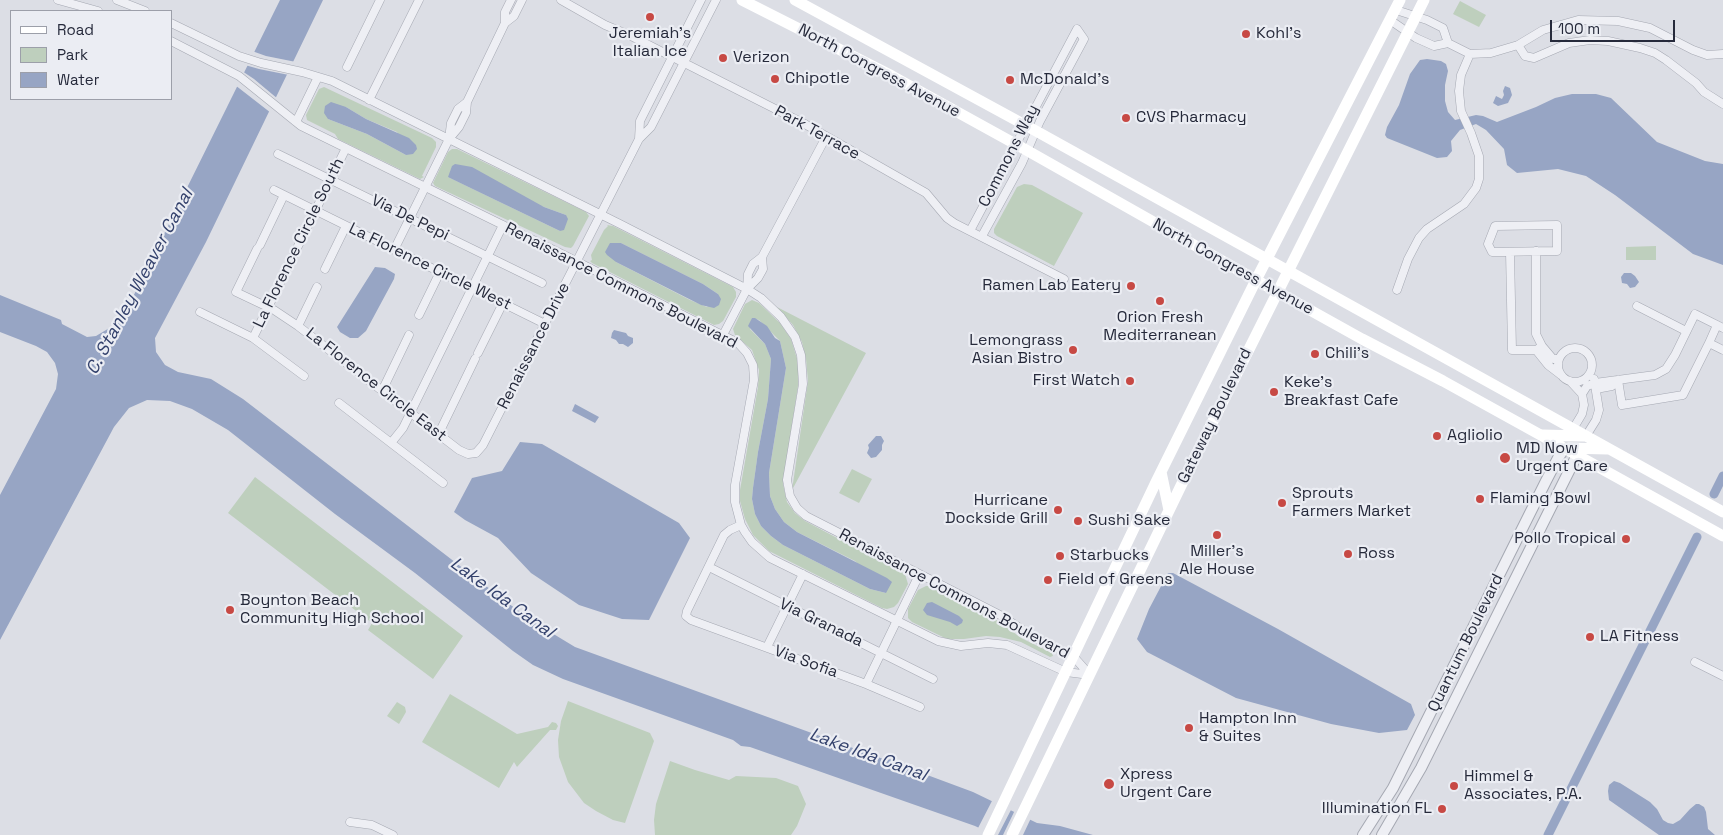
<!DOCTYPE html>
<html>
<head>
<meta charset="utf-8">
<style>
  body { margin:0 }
  #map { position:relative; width:1723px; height:835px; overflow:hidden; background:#dcdee5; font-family:"Space Grotesk",sans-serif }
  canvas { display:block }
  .legend { position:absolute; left:10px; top:10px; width:162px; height:90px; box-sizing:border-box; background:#ebedf3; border:1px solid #9c9fa9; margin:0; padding:6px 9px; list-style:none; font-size:15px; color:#262a3b }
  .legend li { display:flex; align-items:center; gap:10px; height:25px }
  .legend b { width:25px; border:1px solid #9c9fa9 }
  .scale { position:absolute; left:1550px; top:20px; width:125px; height:22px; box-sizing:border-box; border:2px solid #262a3b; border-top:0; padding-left:6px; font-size:15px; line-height:18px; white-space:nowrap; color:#262a3b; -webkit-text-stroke:4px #ebedf3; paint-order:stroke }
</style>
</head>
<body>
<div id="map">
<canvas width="1723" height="835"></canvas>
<ul class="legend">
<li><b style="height:6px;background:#fff"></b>Road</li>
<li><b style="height:14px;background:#becfbd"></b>Park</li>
<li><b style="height:14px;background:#97a5c4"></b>Water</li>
</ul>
<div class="scale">100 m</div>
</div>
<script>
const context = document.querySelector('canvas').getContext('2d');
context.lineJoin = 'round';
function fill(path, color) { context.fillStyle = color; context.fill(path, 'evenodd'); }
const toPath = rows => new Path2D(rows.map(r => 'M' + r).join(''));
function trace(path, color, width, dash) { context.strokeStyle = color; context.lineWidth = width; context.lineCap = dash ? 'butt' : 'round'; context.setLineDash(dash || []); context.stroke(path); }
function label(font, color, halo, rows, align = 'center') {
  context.font = font + ' "Space Grotesk",sans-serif'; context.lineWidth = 4.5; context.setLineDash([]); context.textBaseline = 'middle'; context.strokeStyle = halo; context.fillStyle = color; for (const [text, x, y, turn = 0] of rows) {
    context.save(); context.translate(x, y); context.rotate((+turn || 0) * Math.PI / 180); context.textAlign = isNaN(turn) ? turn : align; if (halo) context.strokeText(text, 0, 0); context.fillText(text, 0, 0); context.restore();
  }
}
fill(toPath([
  [1460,1,1486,15,1479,27,1453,14],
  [324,87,432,138,436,142,436,147,422,176,424,177,420,179,338,139,335,134,307,120,306,115,319,89],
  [346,107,366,119,397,132,406,155,367,134,328,119],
  [452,149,457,149,586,212,589,216,573,246,571,248,565,247,435,186,433,183,448,152],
  [448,177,544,207,566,215,560,231],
  [1024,184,1032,185,1083,213,1054,266,997,236,994,233,994,229,1017,187],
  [607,225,613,226,733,287,736,292,736,297,723,321,719,324,714,325,592,263,590,261,592,260,591,255,604,230,608,226],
  [611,243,621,243,703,284,718,294,707,307,690,300,616,262],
  [1656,246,1656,260,1626,260,1626,247],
  [752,300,759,303,780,323,791,339,798,362,798,386,783,484,787,502,795,513,805,521,905,574,908,584,898,603,894,607,887,609,882,608,769,551,753,535,745,519,740,501,740,490,758,387,759,370,752,350,735,335,733,329,745,304],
  [752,318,759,320,780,341,786,368,769,473,770,496,775,509,784,522,797,532,855,561,886,593,870,589,783,545,771,536,761,526,755,514,752,499,753,488,758,452,768,399,771,359,765,344,750,329],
  [777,307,866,353,792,490,808,381,806,359,802,342,793,325],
  [852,469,872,479,859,503,839,493],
  [255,477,463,636,433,679,368,630,372,623,228,513],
  [926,586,930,586,1000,622,1021,638,1052,653,1053,656,1050,657,1021,642,1000,637,986,636,964,639,947,639,912,622,908,618,908,609,918,590],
  [450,694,517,734,548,727,552,722,556,723,558,726,556,730,550,730,517,767,514,762,499,788,422,742],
  [568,701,650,733,654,741,625,823,613,820,596,811,584,803,568,782,559,757,558,740,561,721],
  [397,702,405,707,406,712,399,724,387,716],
  [670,761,695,770,729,780,736,776,776,778,798,786,806,804,797,826,791,835,655,835,654,820,656,804]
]), '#becfbd');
fill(toPath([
  [280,0,323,0,206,242,155,338,156,352,165,365,178,372,211,379,243,399,512,606,537,624,575,647,886,760,892,759,899,761,903,766,973,792,1037,823,1060,826,1093,835,994,835,975,826,750,747,741,746,733,740,563,679,533,665,513,651,415,573,335,514,228,430,192,409,170,401,147,400,129,408,114,427,0,640,0,495,56,389,58,374,55,363,47,352,36,346,0,332,0,295,61,320,62,324,87,337,96,336,121,321],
  [1427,59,1441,61,1446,64,1448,71,1445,85,1445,101,1448,112,1455,120,1476,115,1483,116,1497,122,1536,107,1555,98,1572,94,1596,94,1611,98,1657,142,1705,161,1723,164,1723,265,1693,254,1615,195,1586,176,1558,169,1517,173,1507,165,1504,149,1486,130,1476,124,1460,130,1451,141,1452,151,1447,157,1437,158,1387,138,1385,135,1387,127,1399,105,1410,74,1420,60],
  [1505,86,1510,88,1512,95,1508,103,1498,106,1493,103,1496,96,1502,99,1504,95,1503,91],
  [331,102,346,107,366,119,409,138,416,145,417,149,413,154,406,155,367,134,328,119,324,113,325,106],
  [455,164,472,167,544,207,566,215,568,219,564,230,560,231,454,180,448,177,452,166],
  [610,243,621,243,703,284,718,294,721,299,719,305,714,308,701,305,616,262,607,255,605,252],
  [375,267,385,268,395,274,394,279,366,331,358,338,350,338,340,332,337,327],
  [1624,273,1631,273,1635,276,1639,282,1635,287,1630,288,1627,284,1622,283,1621,277],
  [752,318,755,318,767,326,775,338,780,341,786,368,769,473,770,496,775,509,784,522,797,532,887,578,892,582,886,593,870,589,783,545,771,536,761,526,755,514,752,499,753,488,758,452,768,399,771,359,765,344,748,326],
  [614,330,626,333,628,336,633,338,633,343,628,347,623,344,619,344,616,340,611,338,612,333],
  [575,404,599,417,595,423,572,411],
  [876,436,881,436,884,441,882,445,882,450,876,457,871,458,867,453,869,448,868,445],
  [520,442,542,444,679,523,690,538,649,620,622,619,579,605,531,573,498,538,465,520,454,512,472,478,502,471],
  [1168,573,1173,573,1278,629,1411,704,1415,715,1407,730,1379,733,1331,724,1236,698,1147,652,1137,639,1149,609],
  [932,602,959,616,963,620,962,623,957,626,950,622,927,615,923,610,927,603],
  [1614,781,1620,783,1650,802,1657,809,1663,820,1668,823,1673,824,1680,820,1690,809,1696,804,1699,804,1704,807,1706,812,1708,829,1715,835,1659,835,1609,800,1608,791,1609,785]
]), '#97a5c4');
fill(toPath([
  [252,51,266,56,296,62,289,75,259,69,245,65],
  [242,71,254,79,278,99,271,113,235,85],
  [993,799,1012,808,998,835,988,835,977,830],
  [1015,810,1031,818,1023,835,1003,835]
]), '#dcdee5');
trace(toPath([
  [1714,494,1723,476],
  [1548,835,1697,537]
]), '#97a5c4', 9);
const minor = toPath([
  [58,0,98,11],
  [117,0,145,11],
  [561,0,605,25,629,35,803,123,926,193,947,218,954,223,1064,279],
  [1396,10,1427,20,1443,28,1448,43],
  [1390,20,1416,38,1434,46,1448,43,1470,54,1491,53,1518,45,1525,56,1534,58,1569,43,1590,40,1608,41,1640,48,1655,53,1666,60,1696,83,1704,92,1723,104],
  [171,23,239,56,261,63,302,72,332,81,620,224,747,289,761,298,781,317,795,337,801,355,803,384,787,480,790,496,797,508,806,516,1000,615,1037,639,1073,656,1090,675],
  [505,23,505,12,511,0],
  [171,41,239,76,301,126,564,255,738,343,747,353,753,365,754,380,735,485,735,502,741,525,745,532,752,542,770,558,938,641,961,646,988,643,1007,645,1066,672,1090,675],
  [1518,45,1543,30,1578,20,1618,21,1650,28,1693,50,1707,55,1723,54],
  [347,67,380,0],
  [369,100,419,0],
  [296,122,318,77],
  [449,139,451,123,458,109,467,102,505,23,514,16,522,0],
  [639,139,640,121,701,0],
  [278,154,542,283],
  [274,190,545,324],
  [1557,225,1557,251,1492,252,1488,244,1495,226,1557,225],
  [970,231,1077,29,1084,39,1040,121,1022,163,982,236],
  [260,245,284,195],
  [257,249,236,292,274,310,298,326,459,450,468,454,476,453,483,445,639,139,651,127,716,0],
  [394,250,449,139,459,127,466,113,467,102],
  [1536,251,1536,334,1542,346,1553,359,1559,359],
  [1510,252,1512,350,1536,350,1542,346],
  [325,269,346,226],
  [747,289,748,274,753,264,762,257,826,137],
  [1397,290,1408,259,1419,238,1427,229,1464,204,1476,188,1479,179,1479,156,1471,133,1461,111,1459,91,1461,75,1470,54],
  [1637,306,1686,331],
  [200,312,253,338,304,376],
  [419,315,440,272],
  [298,326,317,287],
  [723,335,747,289,758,278,763,269,762,257],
  [253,338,346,148],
  [1709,343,1717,325],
  '1558 365a17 17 0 1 1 34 0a17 17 0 1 1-34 0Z',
  [1536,350,1548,365,1561,375],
  [478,353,503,303],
  [1618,380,1622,405,1683,395,1709,343,1723,350],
  [1570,381,1582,394,1584,405,1582,414,1573,429],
  [1596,389,1612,386,1618,380],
  [382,391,409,335],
  [1582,394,1587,386,1595,383,1655,375,1666,369,1675,355,1695,314,1723,328],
  [339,403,391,443],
  [439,433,475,359],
  [1586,436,1596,420,1599,410,1594,379],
  [443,483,391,443,403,428,503,225],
  [741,525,730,530,724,535,687,611,686,616,691,620,866,684,920,707],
  [709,567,933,679],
  [767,647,803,574],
  [1695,662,1723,676],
  [866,684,919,575],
  [350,822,372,825,393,835]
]);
const tertiary = toPath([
  [1363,835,1393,788,1546,481,1558,458,1565,448],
  [1382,835,1421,768,1577,455]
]);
trace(minor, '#a5a8b2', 9);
trace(tertiary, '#a5a8b2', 12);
trace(minor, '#eeeff4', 8);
trace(tertiary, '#eeeff4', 10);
trace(toPath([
  [742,0,892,76,1028,151,1256,280,1362,339,1443,381,1723,536],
  [795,0,1036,131,1723,512],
  [1542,435,1583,436],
  [1566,448,1608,449],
  [1161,472,1169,510],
  [988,835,1156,482,1256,280,1400,0],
  [1012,835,1191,465,1424,0]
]), '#fff', 11);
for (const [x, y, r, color] of [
  [650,17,5,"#c74944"],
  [1246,34,5,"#c74944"],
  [723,58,5,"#c74944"],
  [775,79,5,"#c74944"],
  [1010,80,5,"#c74944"],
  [1126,118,5,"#c74944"],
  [1131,286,5,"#c74944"],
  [1160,301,5,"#c74944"],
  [1073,350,5,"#c74944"],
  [1315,354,5,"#c74944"],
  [1130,381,5,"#c74944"],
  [1274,392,5,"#c74944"],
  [1437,436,5,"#c74944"],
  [1505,458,6,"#c74944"],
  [1480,499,5,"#c74944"],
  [1282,503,5,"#c74944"],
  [1058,510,5,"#c74944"],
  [1078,521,5,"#c74944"],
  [1217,535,5,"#c74944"],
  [1626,539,5,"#c74944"],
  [1348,554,5,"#c74944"],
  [1060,556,5,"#c74944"],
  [1048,580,5,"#c74944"],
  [230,610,5,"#c74944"],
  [1590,637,5,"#c74944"],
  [1189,728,5,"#c74944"],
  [1109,784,6,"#c74944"],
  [1454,786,5,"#c74944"],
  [1442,809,5,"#c74944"]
]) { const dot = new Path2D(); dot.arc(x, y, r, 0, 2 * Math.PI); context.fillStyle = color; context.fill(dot); trace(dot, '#ebedf3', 2); }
label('16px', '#262a3b', '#ebedf3', [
  ["Jeremiah's",650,34,"center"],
  ["Italian Ice",650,52,"center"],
  ["Kohl's",1256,34],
  ["Verizon",733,58],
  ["Chipotle",785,79],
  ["McDonald's",1020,80],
  ["CVS Pharmacy",1136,118],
  ["Ramen Lab Eatery",1121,286,"right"],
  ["Orion Fresh",1160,318,"center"],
  ["Mediterranean",1160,336,"center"],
  ["Lemongrass",1063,341,"right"],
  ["Asian Bistro",1063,359,"right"],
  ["Chili's",1325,354],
  ["First Watch",1120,381,"right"],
  ["Keke's",1284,383],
  ["Breakfast Cafe",1284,401],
  ["Agliolio",1447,436],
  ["MD Now",1516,449],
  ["Urgent Care",1516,467],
  ["Sprouts",1292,494],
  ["Farmers Market",1292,512],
  ["Flaming Bowl",1490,499],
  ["Hurricane",1048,501,"right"],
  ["Dockside Grill",1048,519,"right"],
  ["Sushi Sake",1088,521],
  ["Pollo Tropical",1616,539,"right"],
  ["Miller's",1217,552,"center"],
  ["Ale House",1217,570,"center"],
  ["Ross",1358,554],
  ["Starbucks",1070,556],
  ["Field of Greens",1058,580],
  ["Boynton Beach",240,601],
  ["Community High School",240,619],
  ["LA Fitness",1600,637],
  ["Hampton Inn",1199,719],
  ["& Suites",1199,737],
  ["Xpress",1120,775],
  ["Urgent Care",1120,793],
  ["Himmel &",1464,777],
  ["Associates, P.A.",1464,795],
  ["Illumination FL",1432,809,"right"]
], 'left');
label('16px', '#262a3b', '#ebedf3', [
  ["North Congress Avenue",879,71,28],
  ["Park Terrace",817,133,29],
  ["Commons Way",1009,156,-63],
  ["Via De Pepi",410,218,26],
  ["La Florence Circle South",299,243,-64],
  ["La Florence Circle West",430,267,26],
  ["North Congress Avenue",1233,267,29],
  ["Renaissance Commons Boulevard",621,286,27],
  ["Renaissance Drive",534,346,-63],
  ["La Florence Circle East",376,385,38],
  ["Gateway Boulevard",1215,416,-64],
  ["Renaissance Commons Boulevard",954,594,28],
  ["Via Granada",821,623,26],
  ["Quantum Boulevard",1466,643,-64],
  ["Via Sofia",806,662,20]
]);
label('italic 18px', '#33416c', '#ebedf3', [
  ["C. Stanley Weaver Canal",140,282,-62],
  ["Lake Ida Canal",502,598,36],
  ["Lake Ida Canal",868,755,20]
]);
</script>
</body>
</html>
